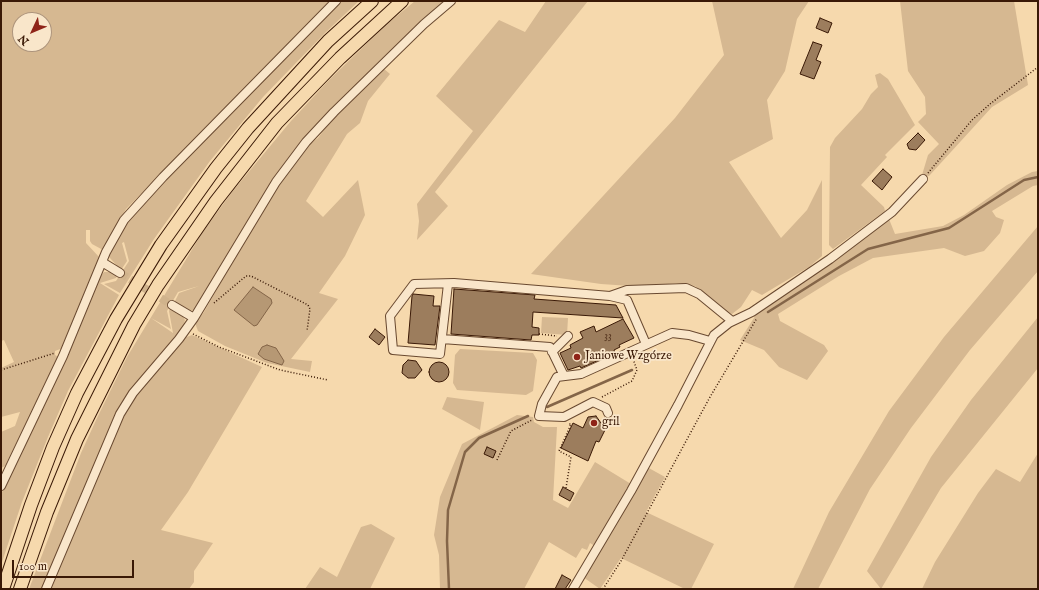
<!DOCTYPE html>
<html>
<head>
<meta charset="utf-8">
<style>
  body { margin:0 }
  #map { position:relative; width:1039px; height:590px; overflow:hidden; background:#f6d9ad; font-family:"IM FELL English",serif }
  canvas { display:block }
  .frame { position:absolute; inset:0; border:2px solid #3a1906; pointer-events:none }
  .north { position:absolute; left:12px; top:12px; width:40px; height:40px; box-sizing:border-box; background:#f9e6ca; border:1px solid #ad947c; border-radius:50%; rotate:226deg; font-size:11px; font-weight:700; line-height:16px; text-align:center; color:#3a1906 }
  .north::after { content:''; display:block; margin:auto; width:14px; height:18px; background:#8f2418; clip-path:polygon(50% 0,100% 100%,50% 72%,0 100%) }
  .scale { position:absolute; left:12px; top:560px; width:122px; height:18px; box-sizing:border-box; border:2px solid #3a1906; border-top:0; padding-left:5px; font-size:12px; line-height:14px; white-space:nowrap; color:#3a1906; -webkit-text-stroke:3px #f9e6ca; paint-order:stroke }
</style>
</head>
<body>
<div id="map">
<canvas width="1039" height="590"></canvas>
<div class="frame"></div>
<div class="north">N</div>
<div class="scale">100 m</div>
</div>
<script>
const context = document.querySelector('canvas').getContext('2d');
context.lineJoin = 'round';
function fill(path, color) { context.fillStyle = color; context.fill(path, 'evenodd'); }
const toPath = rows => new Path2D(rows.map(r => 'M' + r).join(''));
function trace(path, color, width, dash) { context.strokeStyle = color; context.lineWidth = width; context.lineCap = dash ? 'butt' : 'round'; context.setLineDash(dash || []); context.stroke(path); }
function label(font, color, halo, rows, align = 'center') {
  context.font = font + ' "IM FELL English",serif'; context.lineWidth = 3.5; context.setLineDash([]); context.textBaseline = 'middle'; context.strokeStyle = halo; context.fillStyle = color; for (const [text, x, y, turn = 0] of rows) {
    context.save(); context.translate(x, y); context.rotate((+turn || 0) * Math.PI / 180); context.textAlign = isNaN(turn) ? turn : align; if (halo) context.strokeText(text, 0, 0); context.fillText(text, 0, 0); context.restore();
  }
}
fill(toPath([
  [1,1,332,1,320,11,303,29,299,35,126,209,103,250,92,244,90,241,90,230,86,230,86,243,100,258,63,348,55,351,55,355,58,357,41,391,40,396,5,466,1,468,1,432,15,426,20,412,1,417,1,368,14,362,4,340,1,341],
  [20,20,44,20,44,44,20,44],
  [338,1,359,1,326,32,263,97,210,161,154,239,120,293,104,284,116,281,129,261,124,242,122,243,127,261,121,270,109,257,110,251,134,210],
  [415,1,447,1,304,140,195,310,188,311,174,303,179,293,199,286,178,292,167,311,171,329,151,318,173,333,169,311,171,307,180,312,185,320,182,330,124,400,114,419,43,589,29,589,81,453,97,418,127,357,202,233,232,192,291,121,330,79,387,24],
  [546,1,588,1,435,192,448,206,417,240,419,221,417,204,473,131,436,96,499,20,525,32],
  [712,1,809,1,797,19,785,71,767,100,773,139,729,162,781,238,807,210,822,180,822,256,809,267,762,295,752,290,741,307,732,314,725,312,695,286,676,283,645,287,601,284,531,274,675,118,724,55],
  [900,1,1014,1,1028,85,992,107,929,176,922,175,928,155,939,144,918,122,926,114,925,97,908,71],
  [383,68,390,74,368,101,360,123,347,134,306,201,323,217,358,180,365,215,345,256,319,293,338,299,291,359,312,361,310,372,267,363,225,346,198,331,195,323,204,312,273,192,310,144,318,138,333,118],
  [880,73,888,79,915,125,885,155,887,157,861,185,884,207,885,211,833,249,829,245,830,147,835,138,862,109,871,94,878,87,875,75],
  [1038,171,1038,185,1033,186,992,211,996,217,1004,220,1000,233,984,251,965,256,944,248,873,258,839,276,778,314,780,321,824,345,828,351,807,380,779,367,764,350,740,340,759,310,889,219,895,234,943,226,964,215,1007,185,1032,172],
  [1038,226,1038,271,970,350,911,428,870,489,818,589,793,589,829,512,889,411,944,337],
  [104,272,110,272,117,275,116,278,100,283,119,295,68,391,48,437,22,502,1,565,1,495,5,484,98,279],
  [542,317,568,318,567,335,541,333],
  [1038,317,1038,368,941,488,881,589,867,571,931,457,971,400],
  [192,335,262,367,188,492,161,530,213,543,194,571,194,582,189,589,49,589,94,480,99,475,116,428,133,397,184,338],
  [460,349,533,353,537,360,533,391,526,395,457,390,453,383,455,355],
  [447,397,484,402,480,430,442,409],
  [517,415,533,417,534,422,543,427,557,427,553,500,568,508,595,462,631,484,595,546,590,543,587,550,582,548,576,558,549,542,524,589,440,589,439,555,434,535,440,497,462,444],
  [1038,453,1038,589,922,589,935,562,978,493,996,469,1020,482],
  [647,467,665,477,646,512,714,544,691,589,685,589,621,558,600,589,583,577],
  [371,524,395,538,370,589,305,589,320,567,337,577,361,527]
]), '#d6b891');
const water = toPath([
  [253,287,271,299,272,303,257,325,254,326,234,310,253,287],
  [267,345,276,348,284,361,282,365,264,359,258,354,262,347,267,345]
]);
fill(water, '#b69874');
trace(water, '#846548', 1);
trace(toPath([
  [768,312,868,249,949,228,1024,180,1038,177],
  [547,407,632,370],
  [449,589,447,541,448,510,465,452,479,438,528,416]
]), '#846548', 2.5);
const building = toPath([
  [820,18,832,23,828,33,816,28,820,18],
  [813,42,822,45,816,60,821,62,814,79,800,74,813,42],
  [918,133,925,140,916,150,909,149,907,144,918,133],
  [883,169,892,177,882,190,872,181,883,169],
  [454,289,535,295,534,299,616,305,623,318,533,312,532,327,539,328,539,335,532,335,531,340,451,334,454,289],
  [413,294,434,296,433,306,440,306,435,345,408,343,412,296,413,294],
  [623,319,634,338,619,345,620,347,614,350,615,353,581,368,580,366,568,370,560,353,571,348,570,345,583,338,580,332,594,326,596,332,623,319],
  [375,329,385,337,379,345,369,337,375,329],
  [408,360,416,361,422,370,415,378,408,378,402,373,403,365,408,360],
  '429 372a10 10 0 1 1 20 0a10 10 0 1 1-20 0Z',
  [596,416,601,423,604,418,610,420,599,442,596,441,588,461,561,448,573,423,583,428,588,417,596,416],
  [487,447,496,451,493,458,484,454,487,447],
  [563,487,574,493,570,501,559,495,563,487],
  [562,575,571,580,565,589,555,589,562,575]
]);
fill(building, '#9c7d5d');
trace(building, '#3a1906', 1);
trace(toPath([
  [120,273,172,305]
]), '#d0b38c', 8, [8, 4]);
const minor = toPath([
  [102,262,120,273],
  [448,284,440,354,393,350,390,316,414,284,454,283,610,296,627,300,646,344],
  [610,296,627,290,686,288,699,294,732,321],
  [194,318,276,182,306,142,334,112,424,24,451,1],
  [442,339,550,347,564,376],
  [552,352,568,336],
  [608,413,606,408,593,402,564,417,539,416,542,404,557,377,581,374,672,333,689,335,710,341],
  [1,486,63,356,106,252,124,220,163,177,336,1],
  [46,589,120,414,133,393,179,339,194,318,172,305],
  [573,589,631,491,678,405,714,335,729,323,752,312,830,259,892,212,923,179]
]);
const highway = toPath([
  [3,589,31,505,53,447,77,393,116,319,161,245,216,168,248,128,328,41,372,1],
  [20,589,47,512,77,439,134,325,158,285,216,201,277,123,340,58,402,1]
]);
trace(minor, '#694930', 10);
trace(highway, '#3a1906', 14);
trace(toPath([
  [928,173,972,120,990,104,1038,67],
  [214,303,246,276,251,276,308,305,310,309,307,331],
  [193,334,219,347,280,370,328,380],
  [539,334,557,336],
  [1,370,55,353],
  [602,397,632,381,637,370,633,359],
  [497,460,511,431,532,420],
  [566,488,571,457,559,451,571,424,569,424],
  [603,589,621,561,710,397,757,318]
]), '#3a1906', 1.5, [1, 2]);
trace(minor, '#f9e6ca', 8);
trace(highway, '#f6d9ad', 12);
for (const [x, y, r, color] of [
  [577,357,4,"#8f2418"],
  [594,423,4,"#8f2418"]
]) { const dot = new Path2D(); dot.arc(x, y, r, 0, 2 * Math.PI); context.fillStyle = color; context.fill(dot); trace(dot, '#f9e6ca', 1.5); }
label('10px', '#52321c', null, [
  ["33",608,337]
]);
label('12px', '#3a1906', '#f9e6ca', [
  ["Janiowe Wzgórze",585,357],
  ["gril",602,423]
], 'left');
</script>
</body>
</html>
